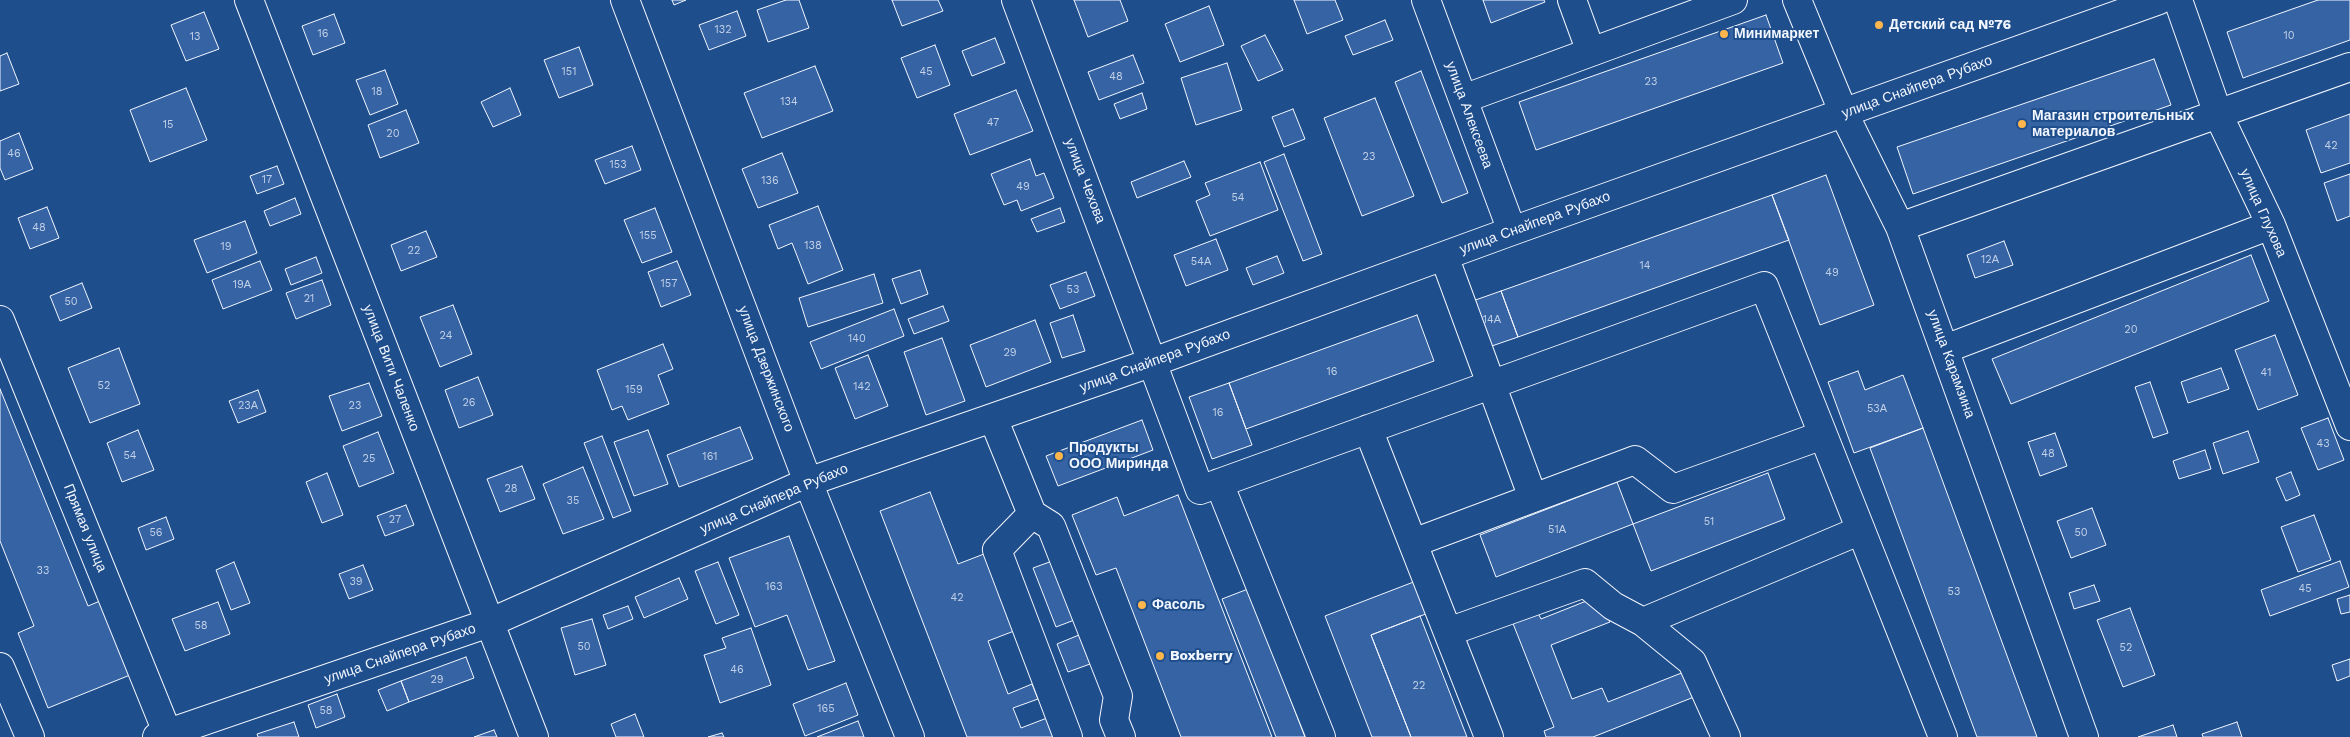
<!DOCTYPE html>
<html>
<head>
<meta charset="utf-8">
<style>
  body { margin:0 }
  canvas { display:block; background:#1f4e8c }
</style>
</head>
<body>
<canvas width="2350" height="737"></canvas>
<script>
const context = document.querySelector('canvas').getContext('2d');
context.lineJoin = 'round';
function fill(path, color) { context.fillStyle = color; context.fill(path, 'evenodd'); }
const toPath = rows => new Path2D(rows.map(r => 'M' + r).join(''));
function trace(path, color, width, dash) { context.strokeStyle = color; context.lineWidth = width; context.lineCap = dash ? 'butt' : 'round'; context.setLineDash(dash || []); context.stroke(path); }
function label(font, color, halo, rows, align = 'center') {
  context.font = font + ' "Work Sans",sans-serif'; context.lineWidth = 4; context.setLineDash([]); context.textBaseline = 'middle'; context.strokeStyle = halo; context.fillStyle = color; for (const [text, x, y, turn = 0] of rows) {
    context.save(); context.translate(x, y); context.rotate((+turn || 0) * Math.PI / 180); context.textAlign = isNaN(turn) ? turn : align; if (halo) context.strokeText(text, 0, 0); context.fillText(text, 0, 0); context.restore();
  }
}
const building = toPath([
  [672,0,686,0,674,5,672,0],
  [786,0,799,0,809,28,768,42,757,10,786,0],
  [892,0,938,0,943,11,902,26,892,0],
  [1074,0,1120,0,1128,21,1088,37,1074,0],
  [1294,0,1335,0,1343,20,1307,34,1294,0],
  [1483,0,1544,0,1545,2,1491,23,1483,0],
  [2318,0,2350,0,2350,40,2243,78,2227,32,2318,0],
  [1209,6,1224,45,1180,62,1165,24,1209,6],
  [737,11,746,36,709,50,699,25,737,11],
  [204,12,219,49,186,61,171,25,204,12],
  [334,14,345,43,313,55,302,26,334,14],
  [1766,15,1783,63,1536,150,1519,102,1766,15],
  [1385,20,1393,40,1353,55,1345,36,1385,20],
  [1265,35,1283,70,1258,81,1241,46,1265,35],
  [995,38,1005,63,972,76,962,51,995,38],
  [935,45,950,85,917,98,901,58,935,45],
  [579,47,593,85,559,98,544,60,579,47],
  [7,53,19,84,0,91,0,56,7,53],
  [1133,55,1144,83,1099,100,1088,72,1133,55],
  [2154,59,2171,105,1913,194,1897,147,2154,59],
  [1227,63,1242,110,1196,125,1181,78,1227,63],
  [815,66,833,111,762,138,744,93,815,66],
  [385,70,398,104,370,115,356,80,385,70],
  [1421,71,1468,193,1442,203,1395,82,1421,71],
  [186,88,207,140,150,162,130,110,186,88],
  [510,88,521,115,493,127,481,102,510,88],
  [1016,90,1033,131,970,155,954,114,1016,90],
  [1142,93,1147,109,1120,119,1114,104,1142,93],
  [1375,98,1414,196,1362,216,1324,118,1375,98],
  [1293,109,1305,139,1284,147,1272,117,1293,109],
  [406,110,419,143,380,158,368,125,406,110],
  [2350,114,2350,163,2321,173,2306,130,2350,114],
  [19,133,33,169,5,180,0,168,0,141,19,133],
  [632,146,641,170,605,184,595,160,632,146],
  [782,153,798,193,758,208,742,169,782,153],
  [1284,154,1322,254,1303,261,1264,162,1284,154],
  [1030,159,1036,176,1044,173,1054,198,1021,211,1017,200,1004,205,991,174,1030,159],
  [1184,161,1191,177,1137,198,1131,182,1184,161],
  [1260,162,1278,210,1210,236,1196,201,1210,195,1205,183,1260,162],
  [277,166,284,184,257,194,250,176,277,166],
  [2350,174,2350,216,2337,221,2324,183,2350,174],
  [1826,175,1874,305,1820,325,1772,195,1826,175],
  [1772,195,1789,240,1518,337,1501,291,1772,195],
  [295,198,301,214,270,226,264,211,295,198],
  [818,206,843,270,808,284,792,243,778,249,769,225,818,206],
  [47,207,59,238,30,249,18,218,47,207],
  [655,208,672,252,642,263,624,220,655,208],
  [1060,208,1065,222,1037,232,1031,219,1060,208],
  [245,221,257,253,207,273,194,240,245,221],
  [426,231,437,257,401,271,391,245,426,231],
  [1216,239,1228,270,1186,286,1174,255,1216,239],
  [2004,241,2013,265,1975,278,1967,255,2004,241],
  [2251,255,2269,301,2011,404,1992,359,2251,255],
  [1277,256,1284,273,1253,285,1246,268,1277,256],
  [316,257,322,273,291,285,285,269,316,257],
  [260,261,272,290,223,309,212,280,260,261],
  [677,261,691,295,661,307,648,272,677,261],
  [920,270,928,294,901,304,892,279,920,270],
  [1086,272,1095,296,1060,309,1050,285,1086,272],
  [874,274,883,303,808,327,799,298,874,274],
  [322,280,331,305,296,319,286,293,322,280],
  [82,283,92,308,60,321,50,296,82,283],
  [1501,291,1518,337,1483,349,1467,303,1501,291],
  [453,305,472,354,440,367,420,317,453,305],
  [943,306,949,321,914,334,908,319,943,306],
  [894,309,904,336,821,369,810,342,894,309],
  [1073,315,1085,351,1062,358,1050,323,1073,315],
  [1417,315,1434,361,1246,429,1229,383,1417,315],
  [1035,320,1051,362,986,387,970,345,1035,320],
  [2275,335,2298,395,2258,410,2235,350,2275,335],
  [942,338,965,401,926,415,904,352,942,338],
  [663,344,673,369,658,375,669,404,628,420,622,406,612,410,597,370,663,344],
  [119,348,140,404,90,423,68,368,119,348],
  [868,355,888,406,855,419,835,368,868,355],
  [2221,368,2229,389,2188,403,2181,382,2221,368],
  [1858,371,1865,390,1903,375,1923,428,1854,453,1828,382,1858,371],
  [478,377,493,415,459,428,445,390,478,377],
  [2150,382,2168,433,2153,438,2135,387,2150,382],
  [369,383,382,416,342,431,329,396,369,383],
  [1229,383,1252,445,1212,459,1189,397,1229,383],
  [0,389,88,606,100,601,130,675,48,708,18,633,34,626,0,541,0,389],
  [258,390,266,412,238,423,229,401,258,390],
  [2328,418,2344,460,2318,470,2301,428,2328,418],
  [1142,420,1153,450,1058,486,1046,456,1142,420],
  [740,427,753,459,679,487,667,455,740,427],
  [1923,428,2037,737,1977,737,1870,448,1923,428],
  [138,430,154,470,122,482,107,443,138,430],
  [648,430,668,484,634,496,614,442,648,430],
  [2248,431,2259,462,2223,474,2213,443,2248,431],
  [378,432,394,473,359,487,343,446,378,432],
  [2055,433,2067,466,2040,476,2028,442,2055,433],
  [602,436,631,511,613,518,584,443,602,436],
  [2205,450,2211,469,2179,479,2173,461,2205,450],
  [522,466,535,499,500,512,487,479,522,466],
  [583,467,604,519,563,534,543,484,583,467],
  [2291,472,2300,495,2286,501,2276,478,2291,472],
  [327,473,343,515,322,523,306,482,327,473],
  [1768,473,1785,519,1651,571,1633,524,1768,473],
  [1617,482,1633,524,1496,577,1480,535,1617,482],
  [930,492,958,564,984,554,1014,631,988,641,1008,694,1032,684,1038,699,1013,708,1021,728,1047,718,1054,737,967,737,880,511,930,492],
  [1178,495,1272,737,1181,737,1116,568,1096,575,1072,515,1117,497,1124,516,1178,495],
  [406,505,414,525,385,536,377,516,406,505],
  [2092,508,2106,545,2071,558,2057,521,2092,508],
  [2314,515,2331,560,2298,572,2281,527,2314,515],
  [166,517,174,539,146,550,138,528,166,517],
  [789,536,835,661,808,670,787,615,755,627,729,558,789,536],
  [1055,560,1077,619,1056,627,1033,568,1055,560],
  [2340,561,2349,587,2270,616,2261,590,2340,561],
  [234,562,250,603,231,610,216,570,234,562],
  [718,562,739,615,716,624,695,571,718,562],
  [363,565,373,590,349,599,339,574,363,565],
  [679,578,688,599,644,618,635,597,679,578],
  [1424,578,1436,610,1371,635,1411,737,1372,737,1325,616,1424,578],
  [2094,585,2100,601,2074,609,2069,593,2094,585],
  [1248,589,1305,737,1276,737,1222,599,1248,589],
  [2350,595,2350,612,2341,614,2337,599,2350,595],
  [1599,596,1610,622,1551,645,1572,699,1602,688,1608,702,1689,670,1699,695,1593,737,1546,737,1544,731,1554,727,1512,621,1537,611,1541,619,1599,596],
  [218,602,230,634,185,651,172,619,218,602],
  [628,606,633,619,608,629,603,615,628,606],
  [2130,608,2155,675,2123,687,2097,620,2130,608],
  [1420,616,1467,737,1411,737,1371,635,1420,616],
  [592,619,606,665,575,675,561,628,592,619],
  [751,628,771,685,720,703,704,655,726,648,722,638,751,628],
  [1079,635,1090,664,1068,672,1057,644,1079,635],
  [466,657,474,678,409,702,401,681,466,657],
  [2350,659,2350,676,2337,681,2332,665,2350,659],
  [401,681,409,702,387,711,378,690,401,681],
  [846,683,858,715,805,736,793,704,846,683],
  [337,694,345,717,316,728,308,705,337,694],
  [635,714,644,737,616,737,611,724,635,714],
  [858,721,864,737,817,737,858,721],
  [294,722,299,737,258,737,257,734,294,722],
  [2237,722,2242,737,2203,737,2202,734,2237,722],
  [2173,725,2177,737,2138,737,2173,725],
  [494,730,497,737,474,737,494,730],
  [722,733,724,737,708,737,722,733]
]);
fill(building, '#3563a3');
trace(building, '#f2f6ff', 1);
const minor = toPath([
  [249,0,534,737],
  [625,0,808,482,910,737],
  [1016,0,1200,490,1764,286,1943,737],
  [1426,0,1512,231],
  [1572,0,1591,52],
  [1797,0,1844,114,1900,227,2084,737],
  [2178,0,2218,114,2271,225,2350,426],
  [1463,99,1733,0],
  [1900,227,2350,67],
  [1444,256,1533,498],
  [0,320,169,737],
  [1945,349,2271,225],
  [993,418,1032,514,1051,526,1118,696,1114,720,1121,737],
  [1368,429,1489,737],
  [1219,483,1321,737],
  [1032,514,997,550,1068,737],
  [1413,543,1635,460,1673,489,1823,435],
  [1643,622,1692,662,1726,737],
  [1448,632,1585,583,1613,606,1643,622,1861,530],
  [0,667,30,737],
  [157,737,489,623,808,482,1153,362,1512,231,2159,0]
]);
trace(minor, '#f2f6ff', 30);
trace(minor, '#1f4e8c', 28);
for (const [x, y, r, color] of [
  [1879,25,5,"#ffb74d"],
  [1724,34,5,"#ffb74d"],
  [2022,124,5,"#ffb74d"],
  [1059,456,5,"#ffb74d"],
  [1142,605,5,"#ffb74d"],
  [1160,656,5,"#ffb74d"]
]) { const dot = new Path2D(); dot.arc(x, y, r, 0, 2 * Math.PI); context.fillStyle = color; context.fill(dot); trace(dot, '#1f4e8c', 2); }
label('11px', '#c3d1e8', null, [
  ["132",723,30],
  ["16",323,34],
  ["10",2289,36],
  ["13",195,37],
  ["151",569,72],
  ["45",926,72],
  ["48",1116,77],
  ["23",1651,82],
  ["18",377,92],
  ["134",789,102],
  ["47",993,123],
  ["15",168,125],
  ["20",393,134],
  ["42",2331,146],
  ["46",14,154],
  ["23",1369,157],
  ["153",618,165],
  ["17",267,180],
  ["136",770,181],
  ["49",1023,187],
  ["54",1238,198],
  ["48",39,228],
  ["155",648,236],
  ["138",813,246],
  ["19",226,247],
  ["22",414,251],
  ["12А",1990,260],
  ["54А",1201,262],
  ["14",1645,266],
  ["49",1832,273],
  ["157",669,284],
  ["19А",242,285],
  ["53",1073,290],
  ["21",309,299],
  ["50",71,302],
  ["14А",1492,320],
  ["20",2131,330],
  ["24",446,336],
  ["140",857,339],
  ["29",1010,353],
  ["16",1332,372],
  ["41",2266,373],
  ["52",104,386],
  ["142",862,387],
  ["159",634,390],
  ["26",469,403],
  ["23А",248,406],
  ["23",355,406],
  ["53А",1877,409],
  ["16",1218,413],
  ["43",2323,444],
  ["48",2048,454],
  ["54",130,456],
  ["161",710,457],
  ["25",369,459],
  ["28",511,489],
  ["35",573,501],
  ["27",395,520],
  ["51",1709,522],
  ["51А",1557,530],
  ["56",156,533],
  ["50",2081,533],
  ["33",43,571],
  ["39",356,582],
  ["163",774,587],
  ["45",2305,589],
  ["53",1954,592],
  ["42",957,598],
  ["58",201,626],
  ["50",584,647],
  ["52",2126,648],
  ["46",737,670],
  ["29",437,680],
  ["22",1419,686],
  ["165",826,709],
  ["58",326,711]
]);
label('bold 14px', '#f2f6ff', '#1f4e8c', [
  ["Детский сад №76",1889,25],
  ["Минимаркет",1734,34],
  ["Магазин строительных",2032,116],
  ["материалов",2032,132],
  ["Продукты",1069,448],
  ["ООО Миринда",1069,464],
  ["Фасоль",1152,605],
  ["Boxberry",1170,656]
], 'left');
label('14px', '#f2f6ff', '#1f4e8c', [
  ["улица Снайпера Рубахо",1917,87,-20],
  ["улица Алексеева",1469,115,70],
  ["улица Чехова",1085,181,69],
  ["улица Глухова",2263,213,66],
  ["улица Снайпера Рубахо",1535,223,-20],
  ["улица Снайпера Рубахо",1155,361,-20],
  ["улица Карамзина",1951,364,70],
  ["улица Вити Чаленко",391,368,69],
  ["улица Дзержинского",766,369,69],
  ["улица Снайпера Рубахо",774,499,-23],
  ["Прямая улица",85,528,68],
  ["улица Снайпера Рубахо",400,654,-19]
]);
</script>
</body>
</html>
